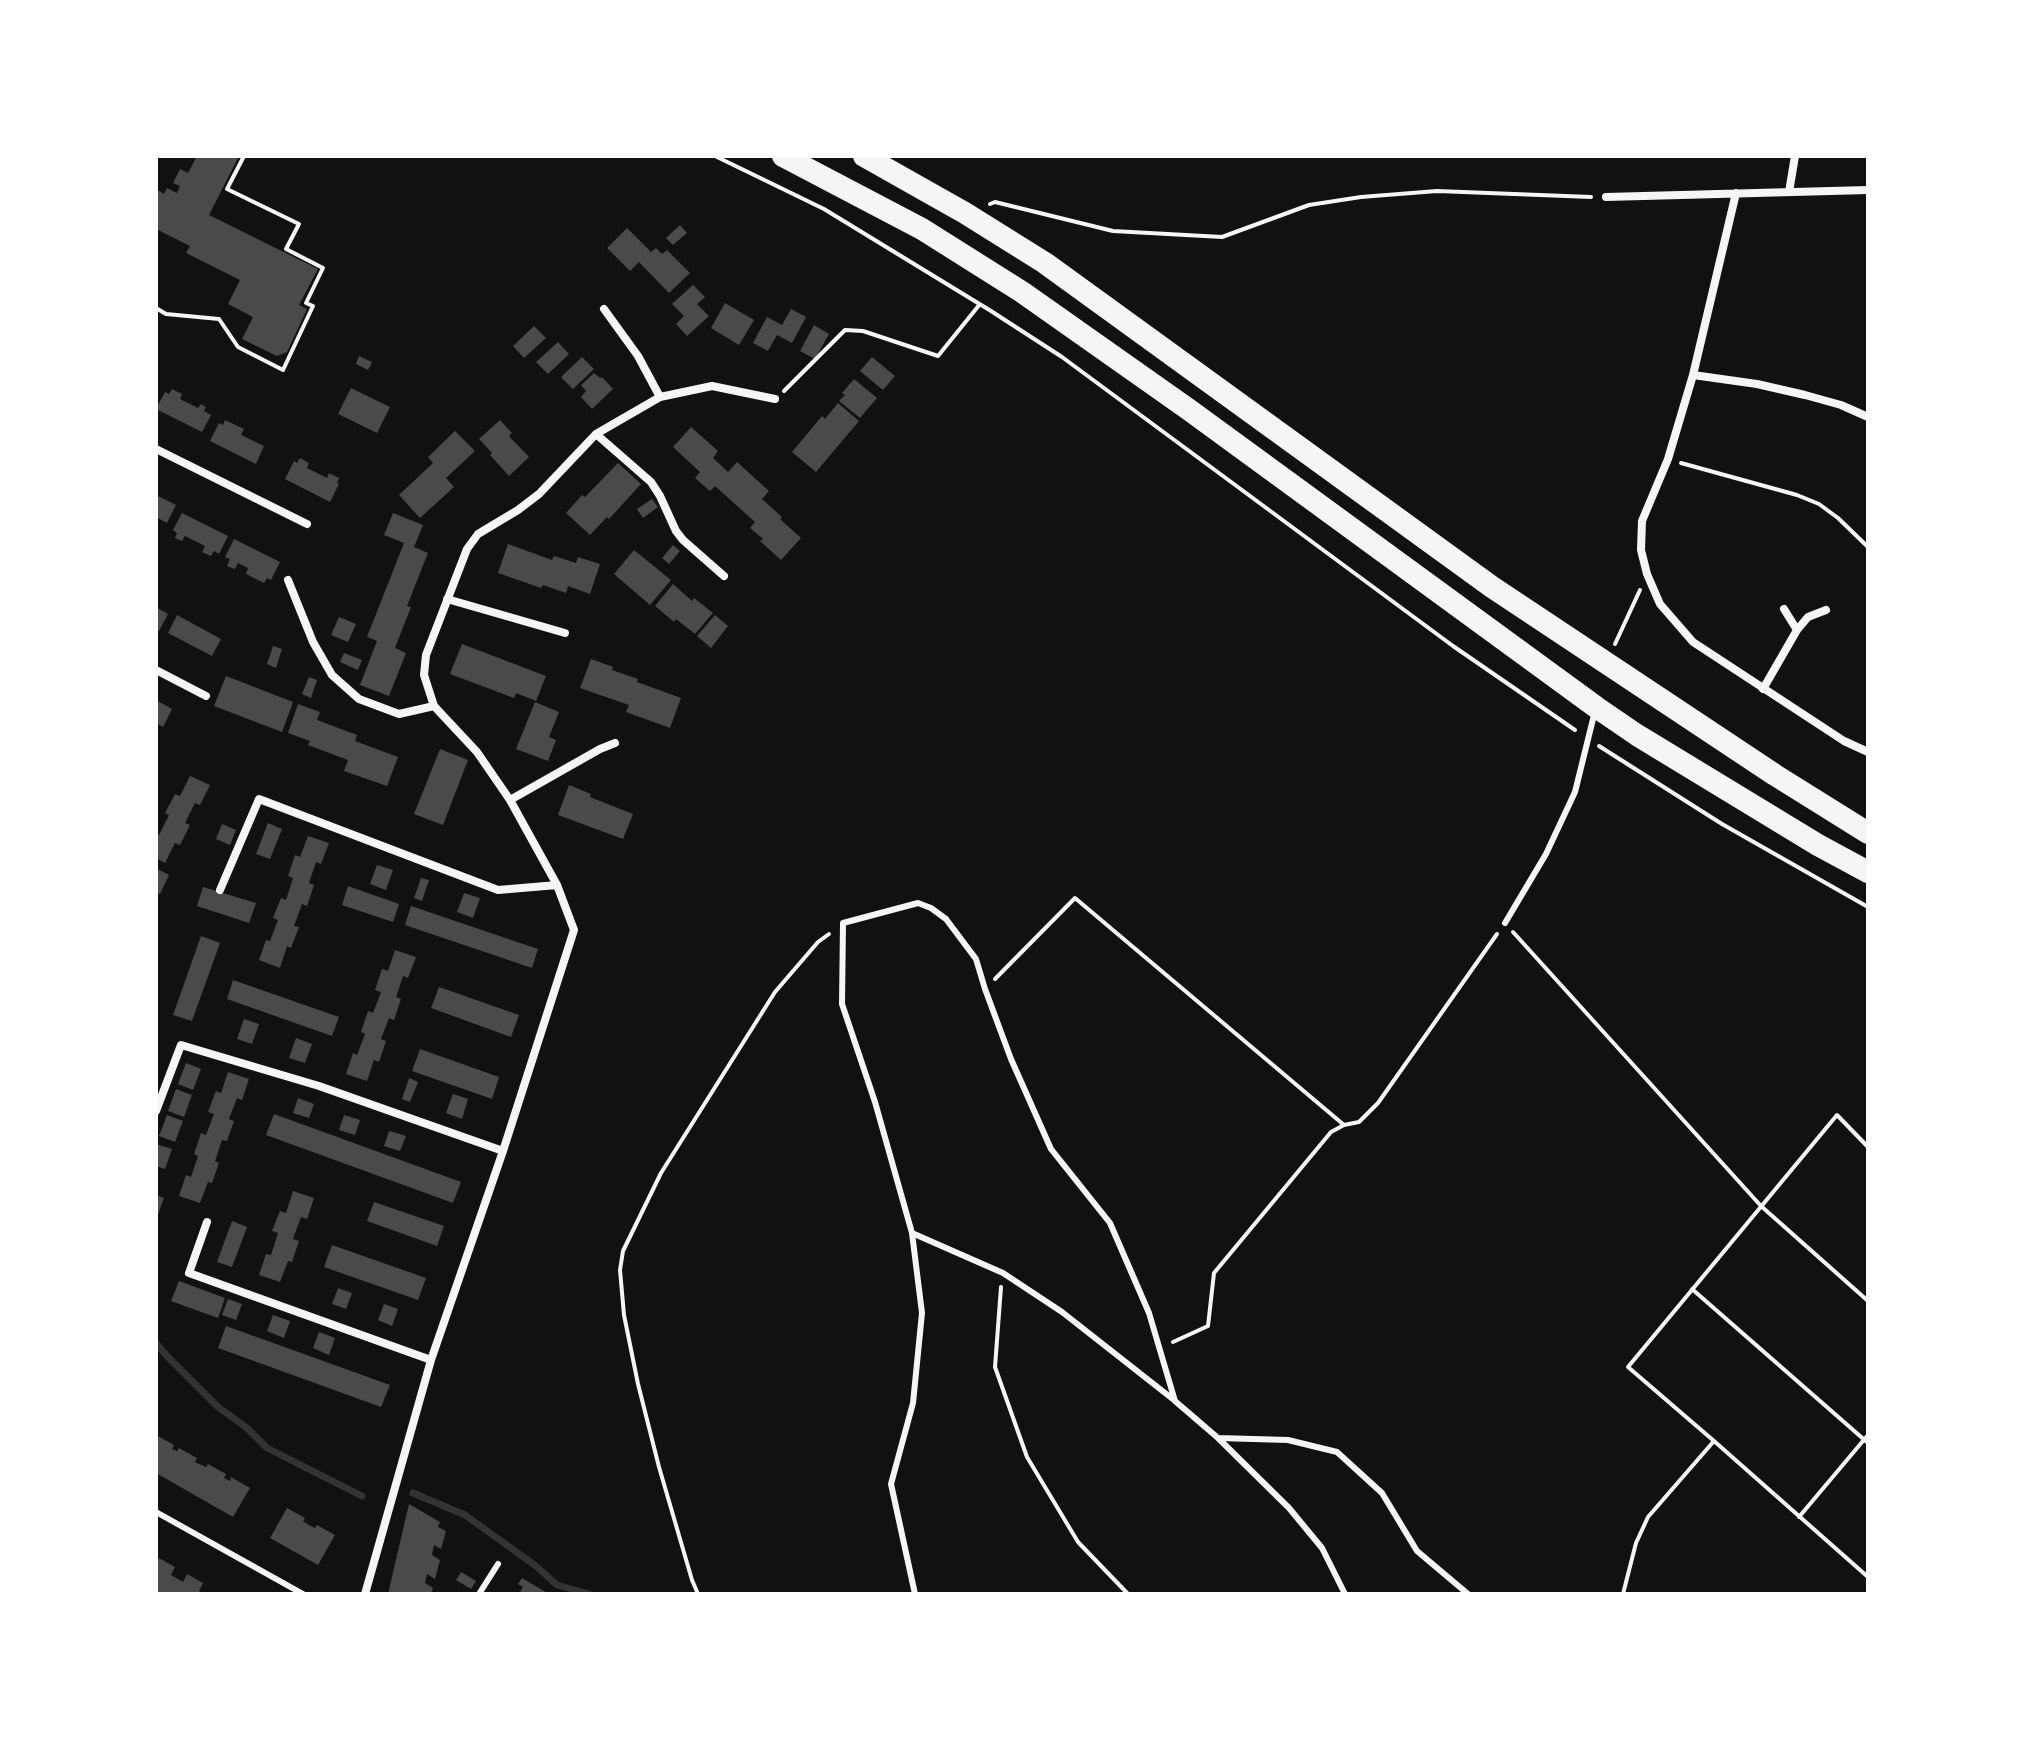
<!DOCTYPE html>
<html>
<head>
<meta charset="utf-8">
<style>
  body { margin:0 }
  #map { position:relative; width:2024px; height:1750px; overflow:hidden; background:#111; font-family:Arial,sans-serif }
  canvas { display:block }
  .frame { position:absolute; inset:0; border:158px solid #fff; pointer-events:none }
</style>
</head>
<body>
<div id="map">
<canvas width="2024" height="1750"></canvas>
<div class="frame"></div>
</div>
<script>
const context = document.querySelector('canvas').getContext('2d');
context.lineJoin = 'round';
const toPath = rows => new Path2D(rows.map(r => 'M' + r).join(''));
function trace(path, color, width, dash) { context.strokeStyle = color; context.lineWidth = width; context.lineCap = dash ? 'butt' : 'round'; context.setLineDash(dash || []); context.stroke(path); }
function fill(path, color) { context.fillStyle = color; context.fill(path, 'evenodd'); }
trace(toPath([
  [156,1343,167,1356,218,1407,247,1428,267,1448,362,1496],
  [413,1493,465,1515,536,1566,557,1585,589,1594]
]), '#333', 7);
fill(toPath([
  [197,156,239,156,209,215,318,269,299,305,307,309,287,352,277,356,242,339,253,317,228,304,240,280,186,253,190,246,156,229,156,189,164,194,167,188,177,193,180,186,173,183,180,169,188,173],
  [680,225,687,233,673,245,666,238],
  [627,228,651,252,656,248,662,254,667,250,690,273,669,293,639,262,630,271,607,248],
  [693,285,705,297,697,304,709,316,687,336,676,324,684,316,672,304],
  [725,303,754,320,739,345,711,328],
  [791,309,806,317,792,343,777,335,768,351,753,343,767,317,782,325],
  [814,325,829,334,815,359,800,351],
  [534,326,546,338,524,358,513,346],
  [558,342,569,354,548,374,536,362],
  [359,356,372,362,368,370,356,364],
  [582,357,594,369,573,389,561,377],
  [872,357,895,376,883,390,860,371],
  [594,373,600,378,602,377,613,389,592,409,581,397,586,391,581,385],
  [854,379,877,398,860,418,839,401,845,395,842,393],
  [351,388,390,407,377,433,338,414],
  [172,389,182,394,180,399,198,408,201,404,206,407,204,411,211,415,202,432,156,409,165,392,169,394],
  [838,403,859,421,816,472,792,452,822,416,825,419],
  [225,420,244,429,241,435,264,446,256,464,210,441,219,423,223,425],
  [500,420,512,433,509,436,529,457,509,476,490,455,492,453,479,439],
  [691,427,718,451,713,458,728,472,737,462,769,491,762,499,782,517,780,519,801,538,781,560,760,541,763,539,750,528,755,522,715,486,710,491,695,478,700,472,673,447],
  [455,431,475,451,446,478,454,487,420,518,399,495,433,463,428,457],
  [300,458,309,463,307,468,327,478,329,473,339,478,337,483,339,484,330,502,285,479,294,461,297,463],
  [618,463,641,484,609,519,607,517,590,535,566,513,582,495,585,497],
  [156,495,176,505,167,523,156,517],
  [652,499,658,507,643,518,637,509],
  [182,513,228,536,219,554,214,551,211,556,202,552,205,546,185,536,182,541,175,538,177,533,173,530],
  [393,513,423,525,414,547,428,553,407,606,411,607,395,648,406,653,389,696,360,685,377,641,367,637,404,543,384,535],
  [234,539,280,562,271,580,267,578,264,583,246,574,248,568,238,563,235,569,227,566,230,559,225,557],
  [508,544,552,560,554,556,576,563,578,557,600,564,590,594,568,586,566,593,543,585,541,588,498,573],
  [673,545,680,551,669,564,662,558],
  [634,550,671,580,650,605,614,574],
  [673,584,692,601,694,598,713,613,695,634,676,619,674,622,655,606],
  [156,607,168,614,159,631,156,630],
  [177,615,221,639,212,656,168,633],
  [715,615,728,626,711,648,697,636],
  [339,617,356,624,348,642,331,635],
  [462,644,546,676,536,701,516,693,514,698,450,674],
  [273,646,282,649,276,668,267,664],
  [344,653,362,660,358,670,340,662],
  [591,659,613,667,612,670,638,679,637,682,681,698,670,728,626,712,629,705,580,688],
  [226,676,293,702,282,732,214,706],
  [309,677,317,680,311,698,302,694],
  [156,700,172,709,163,727,156,723],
  [535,702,559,712,549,737,556,740,548,761,516,749],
  [298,704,320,712,317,720,357,735,355,741,398,757,387,786,344,771,348,760,308,745,310,741,288,733],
  [440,749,468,760,443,825,414,814],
  [190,776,210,785,200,805,195,803,185,823,190,825,180,845,175,843,165,863,156,858,156,833,159,835,169,815,165,813,175,794,180,796],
  [569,785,591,794,590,797,633,814,623,839,558,815],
  [268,823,282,829,270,859,256,854],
  [222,824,236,830,230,845,216,839],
  [308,836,329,843,321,864,316,862,309,883,314,885,307,906,302,904,294,926,299,927,291,948,287,946,280,968,259,960,266,940,270,941,278,920,273,918,281,898,286,900,293,878,288,876,295,855,300,857],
  [377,865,393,870,386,890,370,884],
  [156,868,169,875,160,894,156,893],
  [421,878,429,880,422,901,414,898],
  [348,886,399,904,393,922,342,905],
  [203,887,256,903,249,923,197,906],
  [464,893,480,898,473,918,457,912],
  [411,906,538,949,532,968,405,925],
  [201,936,220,943,192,1021,173,1015],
  [395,950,416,957,408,978,403,976,396,997,401,999,394,1020,389,1018,381,1039,386,1041,379,1062,374,1060,367,1081,346,1074,353,1053,357,1055,365,1034,361,1032,368,1011,373,1013,381,992,375,990,382,969,388,971],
  [233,980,339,1017,332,1036,227,999],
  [439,987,519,1015,511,1037,431,1008],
  [244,1019,259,1024,252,1044,237,1039],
  [296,1038,312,1044,305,1063,289,1058],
  [420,1049,499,1077,492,1099,412,1071],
  [186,1063,201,1069,193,1090,178,1084],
  [228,1072,249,1079,242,1100,237,1098,229,1119,234,1121,227,1141,222,1140,215,1161,219,1163,212,1183,208,1182,200,1203,179,1196,186,1175,191,1177,198,1156,194,1154,201,1133,206,1135,214,1114,208,1112,216,1091,221,1093],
  [409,1078,418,1082,410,1102,402,1099],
  [176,1089,192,1095,184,1117,168,1111],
  [453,1094,468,1099,462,1119,446,1113],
  [298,1098,314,1104,309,1118,293,1113],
  [274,1114,461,1182,453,1203,266,1135],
  [167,1115,183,1121,175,1142,159,1136],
  [344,1115,360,1120,355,1135,339,1130],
  [389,1131,406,1136,400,1151,384,1146],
  [156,1144,172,1149,165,1169,156,1166],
  [293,1191,314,1198,307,1219,301,1217,293,1239,299,1241,292,1262,288,1261,280,1282,259,1275,266,1254,271,1255,278,1233,272,1231,280,1211,286,1213],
  [156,1195,164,1198,156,1220],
  [374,1202,444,1226,437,1246,367,1221],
  [232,1221,247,1227,232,1267,217,1262],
  [332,1245,426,1278,418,1300,324,1267],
  [179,1281,225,1298,218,1318,171,1301],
  [338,1288,352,1293,346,1309,332,1304],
  [228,1299,242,1304,236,1320,222,1315],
  [384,1304,398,1309,392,1326,378,1320],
  [273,1315,290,1321,284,1338,267,1331],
  [226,1326,390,1385,381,1407,218,1348],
  [319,1332,335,1338,329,1355,313,1348],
  [156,1435,174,1445,172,1449,177,1451,179,1448,197,1458,195,1462,206,1467,208,1464,226,1474,224,1478,230,1481,231,1477,250,1488,233,1517,156,1473],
  [409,1504,440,1522,438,1527,446,1531,441,1549,434,1545,432,1555,440,1560,435,1579,427,1574,425,1583,433,1588,431,1594,388,1594],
  [287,1508,305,1518,303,1521,309,1525,315,1528,317,1525,335,1535,318,1565,270,1538],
  [159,1558,175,1567,171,1575,183,1582,187,1574,203,1583,199,1591,204,1594,156,1594,156,1563],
  [461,1572,476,1581,471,1589,456,1580],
  [522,1578,549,1594,519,1594,523,1587,518,1584]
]), '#4a4a4a');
trace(toPath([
  [715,156,824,209,991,311,1062,357,1453,646,1575,730],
  [990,204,995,202,1113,231,1222,237,1309,205,1361,197,1437,191,1591,197],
  [156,308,166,314,219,319,238,347,283,370,313,306,306,303,323,268,286,249,299,224,227,189,244,156],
  [784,391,845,330,863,331,938,356,980,304],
  [1681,463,1797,495,1819,504,1838,518,1868,547],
  [1615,644,1640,590],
  [1599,746,1722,824,1868,907],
  [1513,932,1761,1206,1868,1301],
  [995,979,1075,898,1344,1125,1359,1122,1378,1103,1497,934],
  [1868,1147,1837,1115,1628,1367,1714,1441,1868,1577],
  [1001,1287,995,1367,1027,1457,1078,1542,1128,1594],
  [1692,1289,1868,1443],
  [1173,1342,1208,1326,1214,1273,1331,1132,1344,1125],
  [1799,1517,1868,1435],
  [698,1594,692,1580,659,1467,638,1384,624,1315,620,1270,623,1251,661,1173,775,992,818,942,829,934],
  [1623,1594,1636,1543,1648,1517,1714,1441]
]), '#f5f5f5', 4);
trace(toPath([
  [1505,923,1546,854,1575,792,1595,711],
  [912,1233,1003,1273,1062,1312,1174,1400],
  [1218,1438,1288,1440,1337,1452,1382,1493,1417,1551,1468,1594],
  [156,1512,303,1594],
  [479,1594,498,1564],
  [915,1594,891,1484,913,1403,922,1313,912,1233,875,1102,842,1004,843,923,918,903,931,908,946,919,976,959,985,989,1011,1059,1051,1149,1110,1223,1149,1313,1175,1401,1218,1438,1289,1508,1322,1548,1345,1594]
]), '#f5f5f5', 6);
trace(toPath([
  [1789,192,1795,156],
  [1736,193,1693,375,1668,459,1642,521,1641,550,1647,574,1660,604,1693,642,1844,741,1868,752],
  [1606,197,1868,190],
  [604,309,638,356,660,397],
  [1693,375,1757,384,1805,395,1841,405,1868,417],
  [596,434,651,482,660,496,676,531,683,540,724,576],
  [156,449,307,524],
  [288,580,313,642,332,675,359,699,399,714,434,706],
  [447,599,565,633],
  [1784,609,1797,630],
  [156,670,206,696],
  [1763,689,1797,630,1808,617,1826,610],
  [510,800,600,749,615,743],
  [220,890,259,799,498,890,557,885],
  [156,1111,181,1045,319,1086,503,1151],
  [207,1222,189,1273,431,1360],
  [365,1594,431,1360,503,1151,574,930,557,885,510,800,477,752,434,706,424,675,426,655,467,549,478,534,518,510,539,494,596,434,660,397,712,386,775,399]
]), '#f5f5f5', 8);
trace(toPath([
  [783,156,922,229,1022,292,1188,409,1596,707,1637,735,1818,845,1868,872],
  [864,156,965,213,1045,263,1492,587,1775,775,1868,833]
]), '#f5f5f5', 22);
</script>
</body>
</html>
